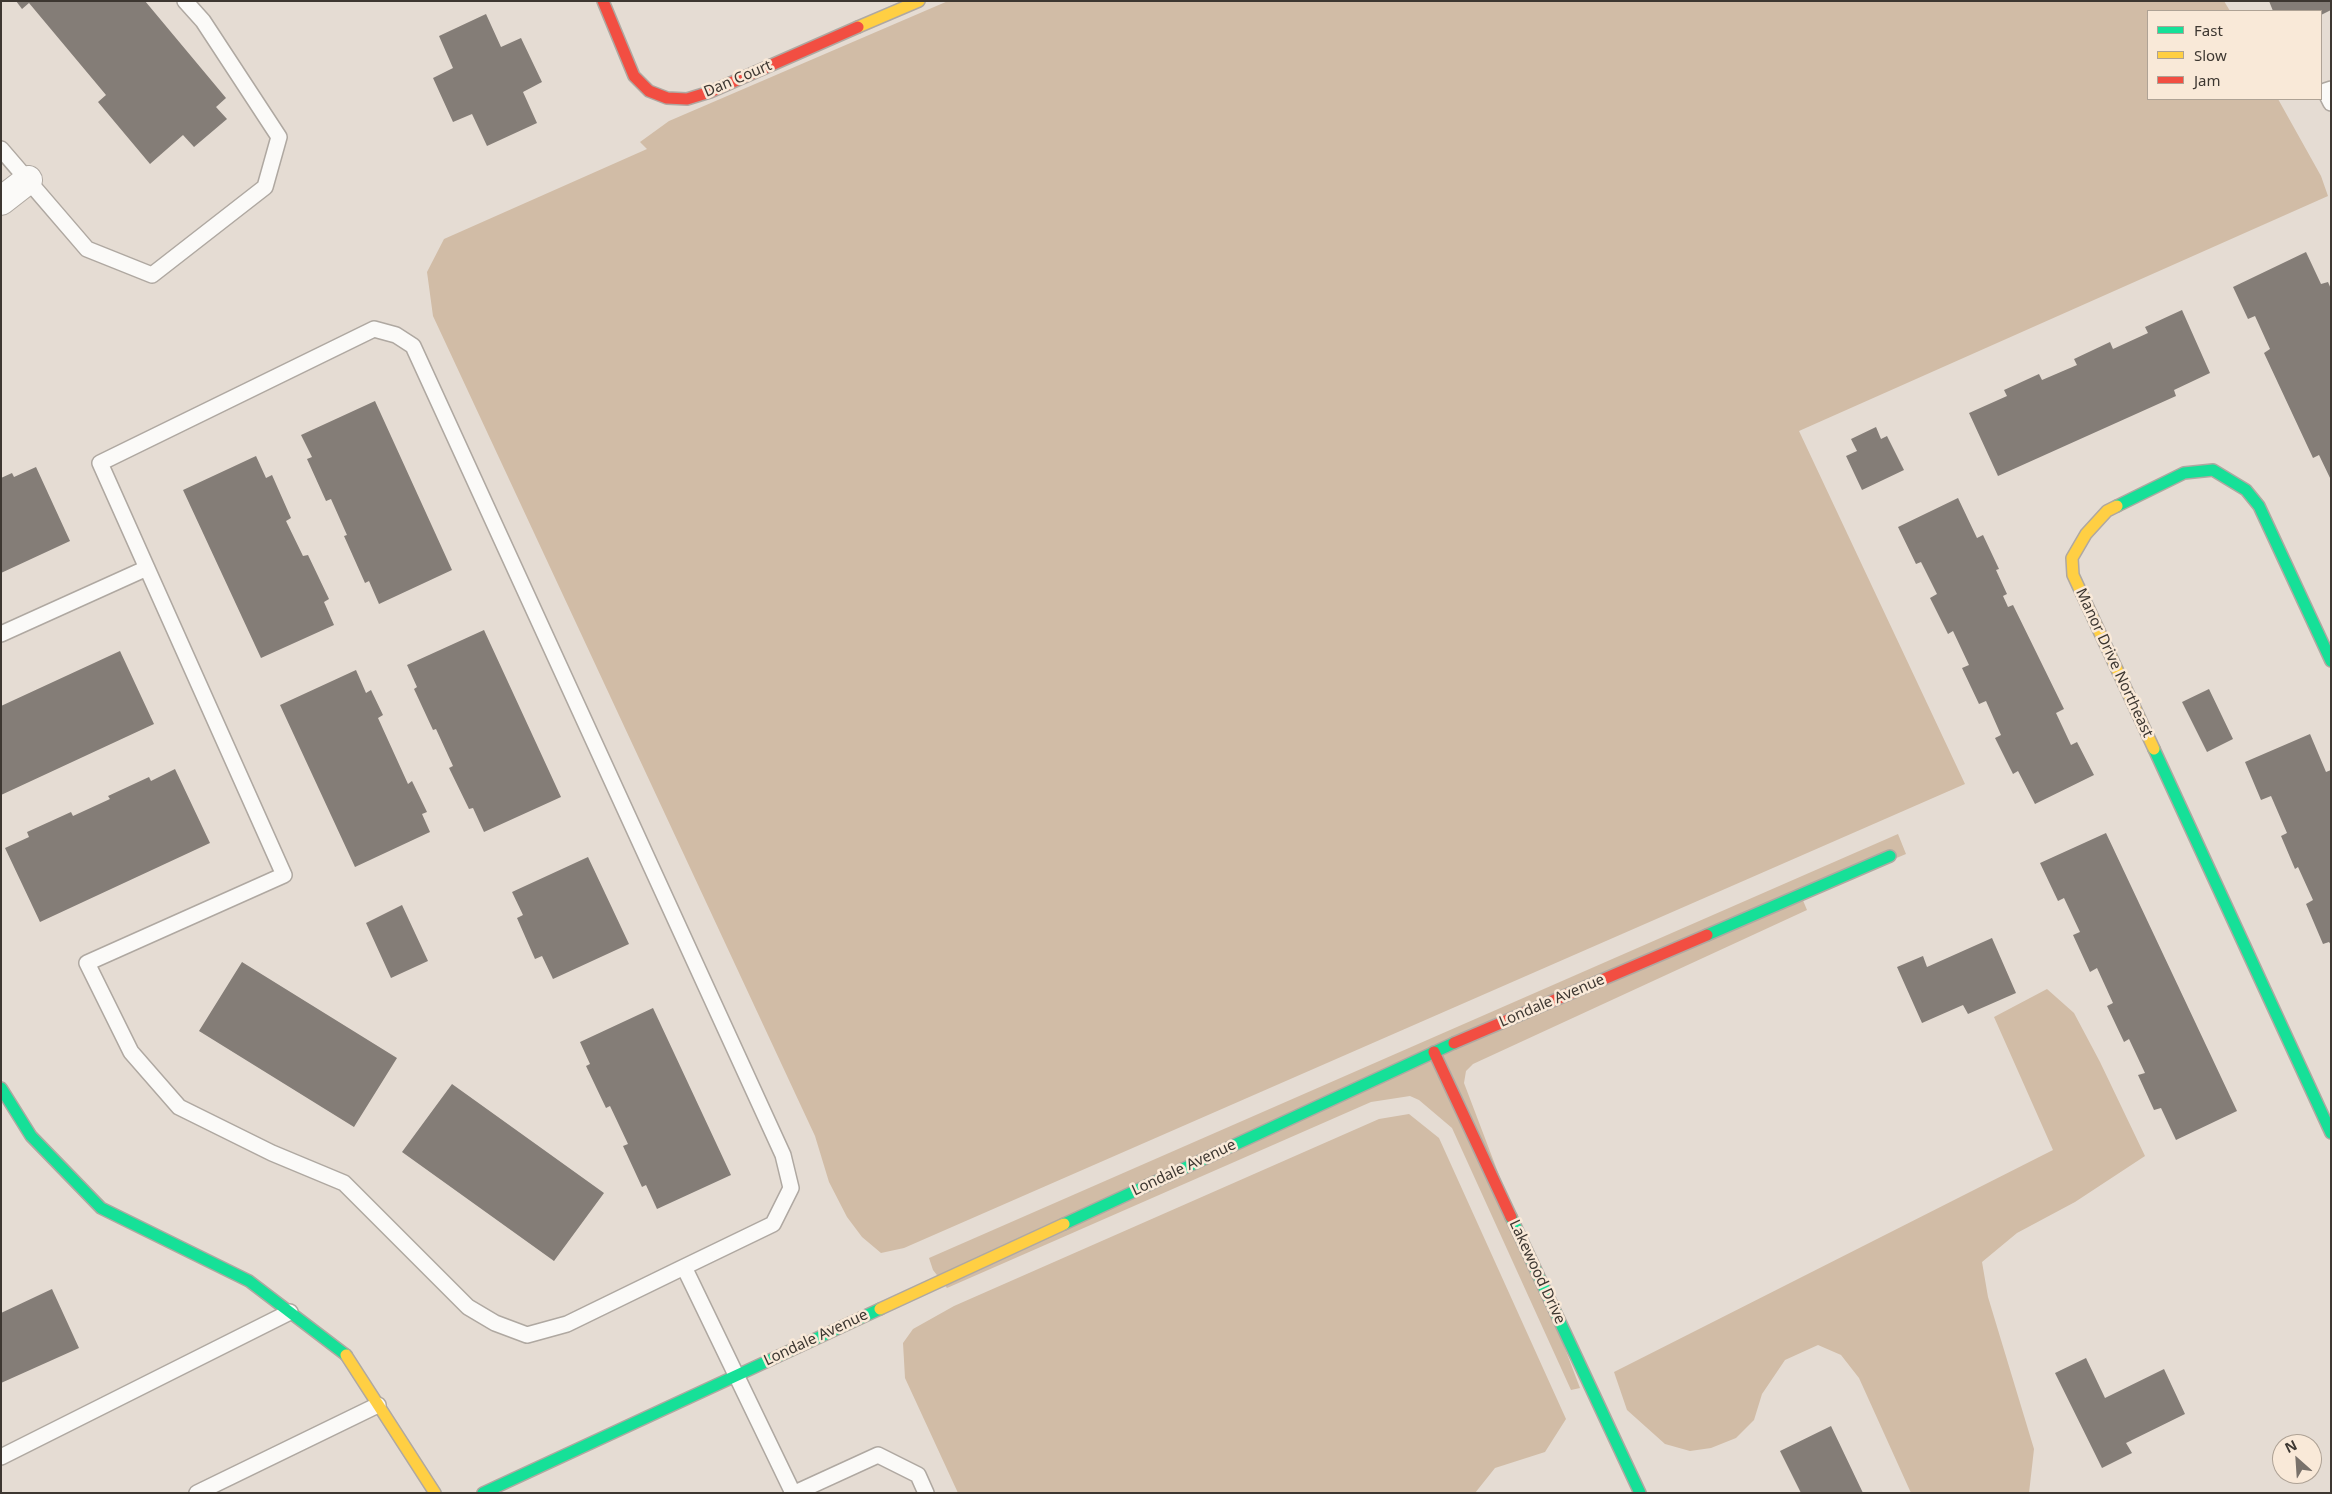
<!DOCTYPE html>
<html>
<head>
<meta charset="utf-8">
<style>
  body { margin:0 }
  #map { position:relative; width:2332px; height:1494px; overflow:hidden; background:#e5dcd3; font-family:"Noto Sans",sans-serif }
  canvas { display:block }
  .frame { position:absolute; inset:0; border:2px solid #3d3731; pointer-events:none }
  .legend { position:absolute; left:2147px; top:10px; width:175px; height:90px; box-sizing:border-box; background:#f9e9d8; border:1px solid #aea295; margin:0; padding:6px 9px; list-style:none; font-size:15px; color:#3d3731 }
  .legend li { display:flex; align-items:center; gap:10px; height:25px }
  .legend b { width:25px; border:1px solid #aea295 }
  .north { position:absolute; left:2272px; top:1434px; width:50px; height:50px; box-sizing:border-box; background:#f9e9d8; border:1px solid #aea295; border-radius:50%; rotate:334deg; font-size:14px; font-weight:700; line-height:20px; text-align:center; color:#3d3731 }
  .north::after { content:''; display:block; margin:auto; width:18px; height:22px; background:#78716a; clip-path:polygon(50% 0,100% 100%,50% 72%,0 100%) }
</style>
</head>
<body>
<div id="map">
<canvas width="2332" height="1494"></canvas>
<div class="frame"></div>
<ul class="legend">
<li><b style="height:6px;background:#16e098"></b>Fast</li>
<li><b style="height:6px;background:#ffcf43"></b>Slow</li>
<li><b style="height:6px;background:#f24e42"></b>Jam</li>
</ul>
<div class="north">N</div>
</div>
<script>
const context = document.querySelector('canvas').getContext('2d');
context.lineJoin = 'round';
function fill(path, color) { context.fillStyle = color; context.fill(path, 'evenodd'); }
const toPath = rows => new Path2D(rows.map(r => 'M' + r).join(''));
function trace(path, color, width, dash) { context.strokeStyle = color; context.lineWidth = width; context.lineCap = dash ? 'butt' : 'round'; context.setLineDash(dash || []); context.stroke(path); }
function label(font, color, halo, rows, align = 'center') {
  context.font = font + ' "Noto Sans",sans-serif'; context.lineWidth = 5; context.setLineDash([]); context.textBaseline = 'middle'; context.strokeStyle = halo; context.fillStyle = color; for (const [text, x, y, turn = 0] of rows) {
    context.save(); context.translate(x, y); context.rotate((+turn || 0) * Math.PI / 180); context.textAlign = isNaN(turn) ? turn : align; if (halo) context.strokeText(text, 0, 0); context.fillText(text, 0, 0); context.restore();
  }
}
fill(toPath([
  [948,1,2224,1,2230,11,2148,11,2148,99,2278,99,2321,176,2328,196,1799,431,1965,784,904,1248,881,1253,862,1237,847,1217,829,1182,815,1136,433,316,427,272,444,239,647,149,640,142,669,121],
  [1898,834,1906,854,1802,898,1807,910,1473,1064,1466,1071,1464,1083,1580,1388,1571,1390,1452,1128,1419,1100,1410,1096,1371,1102,947,1288,933,1270,929,1258],
  [2047,989,2074,1013,2100,1062,2145,1156,2075,1202,2017,1233,1982,1262,1988,1297,2034,1449,2029,1493,1911,1493,1859,1378,1841,1355,1818,1345,1785,1360,1762,1394,1754,1420,1736,1438,1711,1448,1690,1451,1665,1444,1627,1410,1614,1372,2053,1150,1994,1017],
  [1409,1114,1439,1138,1566,1419,1545,1452,1495,1468,1475,1493,958,1493,905,1378,903,1343,913,1329,954,1306,1379,1119]
]), '#d1bca6');
fill(toPath([
  [16,1,145,1,226,98,216,107,227,119,194,147,183,135,150,164,98,102,106,95,29,3,22,9],
  [2269,1,2331,1,2331,10,2321,15,2321,11,2273,11],
  [486,14,501,47,521,38,542,82,523,92,537,123,487,146,472,114,453,122,433,78,453,68,439,36],
  [2306,252,2321,284,2328,282,2331,289,2331,480,2319,455,2313,458,2264,353,2270,349,2255,316,2248,319,2233,287],
  [2182,310,2210,373,2174,390,2176,396,1998,476,1969,413,2007,396,2004,390,2039,374,2042,380,2077,365,2074,359,2110,342,2113,349,2148,333,2145,327],
  [375,401,452,570,379,604,369,581,365,583,344,536,347,535,331,499,326,501,307,459,312,457,301,435],
  [1876,427,1881,439,1887,436,1904,470,1862,490,1846,456,1857,451,1851,439],
  [256,456,266,478,272,475,291,518,286,521,303,556,308,555,329,599,324,602,334,625,261,658,183,490],
  [36,467,70,541,1,573,1,478,12,473,14,477],
  [1958,498,1977,538,1983,535,1999,569,1996,570,2007,594,2003,596,2008,607,2013,605,2064,709,2056,713,2071,745,2077,742,2094,775,2035,804,2018,771,2013,774,1995,738,2001,735,1986,701,1979,704,1962,668,1969,665,1953,631,1948,634,1930,598,1937,594,1921,562,1916,564,1898,527],
  [484,630,561,797,484,832,473,808,469,809,449,768,453,766,436,729,433,730,414,689,417,687,407,665],
  [120,651,154,724,1,795,1,706],
  [356,670,366,693,371,690,383,715,378,718,408,784,412,781,427,812,422,814,430,832,355,867,280,705],
  [2209,689,2233,739,2207,752,2182,702],
  [2310,734,2326,772,2331,770,2331,945,2329,942,2323,944,2306,904,2313,900,2298,867,2295,869,2281,836,2287,833,2271,796,2261,800,2245,762],
  [175,769,210,843,40,922,5,848,29,837,27,832,71,812,73,816,110,799,108,796,149,777,151,781],
  [2106,833,2237,1111,2176,1140,2161,1108,2154,1110,2138,1075,2145,1073,2129,1039,2124,1042,2107,1006,2113,1003,2097,968,2090,972,2073,935,2080,932,2064,898,2058,901,2040,863],
  [588,857,629,944,553,979,542,956,535,959,517,918,523,915,512,892],
  [402,905,428,961,391,978,366,923],
  [1992,938,2016,993,1968,1014,1963,1005,1922,1023,1897,967,1923,956,1927,967],
  [242,962,397,1058,354,1127,199,1031],
  [653,1008,731,1175,657,1209,646,1185,642,1187,623,1146,628,1144,610,1106,606,1108,586,1066,590,1064,580,1042],
  [452,1084,604,1193,554,1261,402,1152],
  [52,1289,79,1348,1,1383,1,1313],
  [2086,1358,2105,1398,2164,1369,2185,1414,2126,1443,2132,1453,2102,1468,2055,1373],
  [1831,1426,1863,1493,1801,1493,1780,1451]
]), '#847d77');
const lane = toPath([
  [2331,89,2325,91,2331,103],
  [1,149,87,249,152,275,265,187,279,137,203,21,185,1],
  [1,634,147,568],
  [684,1267,773,1224,791,1188,783,1155,413,346,396,335,374,329,100,463,284,875,87,963,131,1052,179,1107,272,1153,344,1183,468,1307,495,1323,527,1335,567,1324,684,1267,793,1493],
  [1,1457,290,1312],
  [197,1493,378,1405],
  [795,1493,878,1455,918,1475,926,1493]
]);
const street = toPath([
  [1,201,28,180]
]);
const fast = toPath([
  [2117,506,2184,473,2213,470,2246,490,2259,506,2331,661],
  [2154,749,2331,1133],
  [1707,935,1890,856],
  [1,1088,31,1136,101,1208,249,1281,346,1355],
  [1511,1217,1640,1493],
  [1064,1224,1454,1043],
  [483,1493,880,1309]
]);
const slow = toPath([
  [858,27,919,1],
  [2117,506,2107,511,2086,534,2072,558,2073,575,2154,749],
  [880,1309,1064,1224],
  [346,1355,435,1493]
]);
const jam = toPath([
  [603,1,634,76,649,91,667,98,687,99,710,92,858,27],
  [1454,1043,1707,935],
  [1434,1052,1511,1217]
]);
trace(lane, '#afa8a1', 18);
trace(street, '#afa8a1', 30);
trace(fast, '#afa8a1', 14);
trace(slow, '#afa8a1', 14);
trace(jam, '#afa8a1', 14);
trace(lane, '#fbfaf8', 15);
trace(street, '#fbfaf8', 28);
trace(fast, '#16e098', 11);
trace(slow, '#ffcf43', 11);
trace(jam, '#f24e42', 11);
label('15px', '#3d3731', '#f9e9d8', [
  ["Dan Court",738,79,-23],
  ["Manor Drive Northeast",2114,663,65],
  ["Londale Avenue",1552,1001,-23],
  ["Londale Avenue",1184,1168,-25],
  ["Lakewood Drive",1537,1272,65],
  ["Londale Avenue",816,1338,-25]
]);
</script>
</body>
</html>
